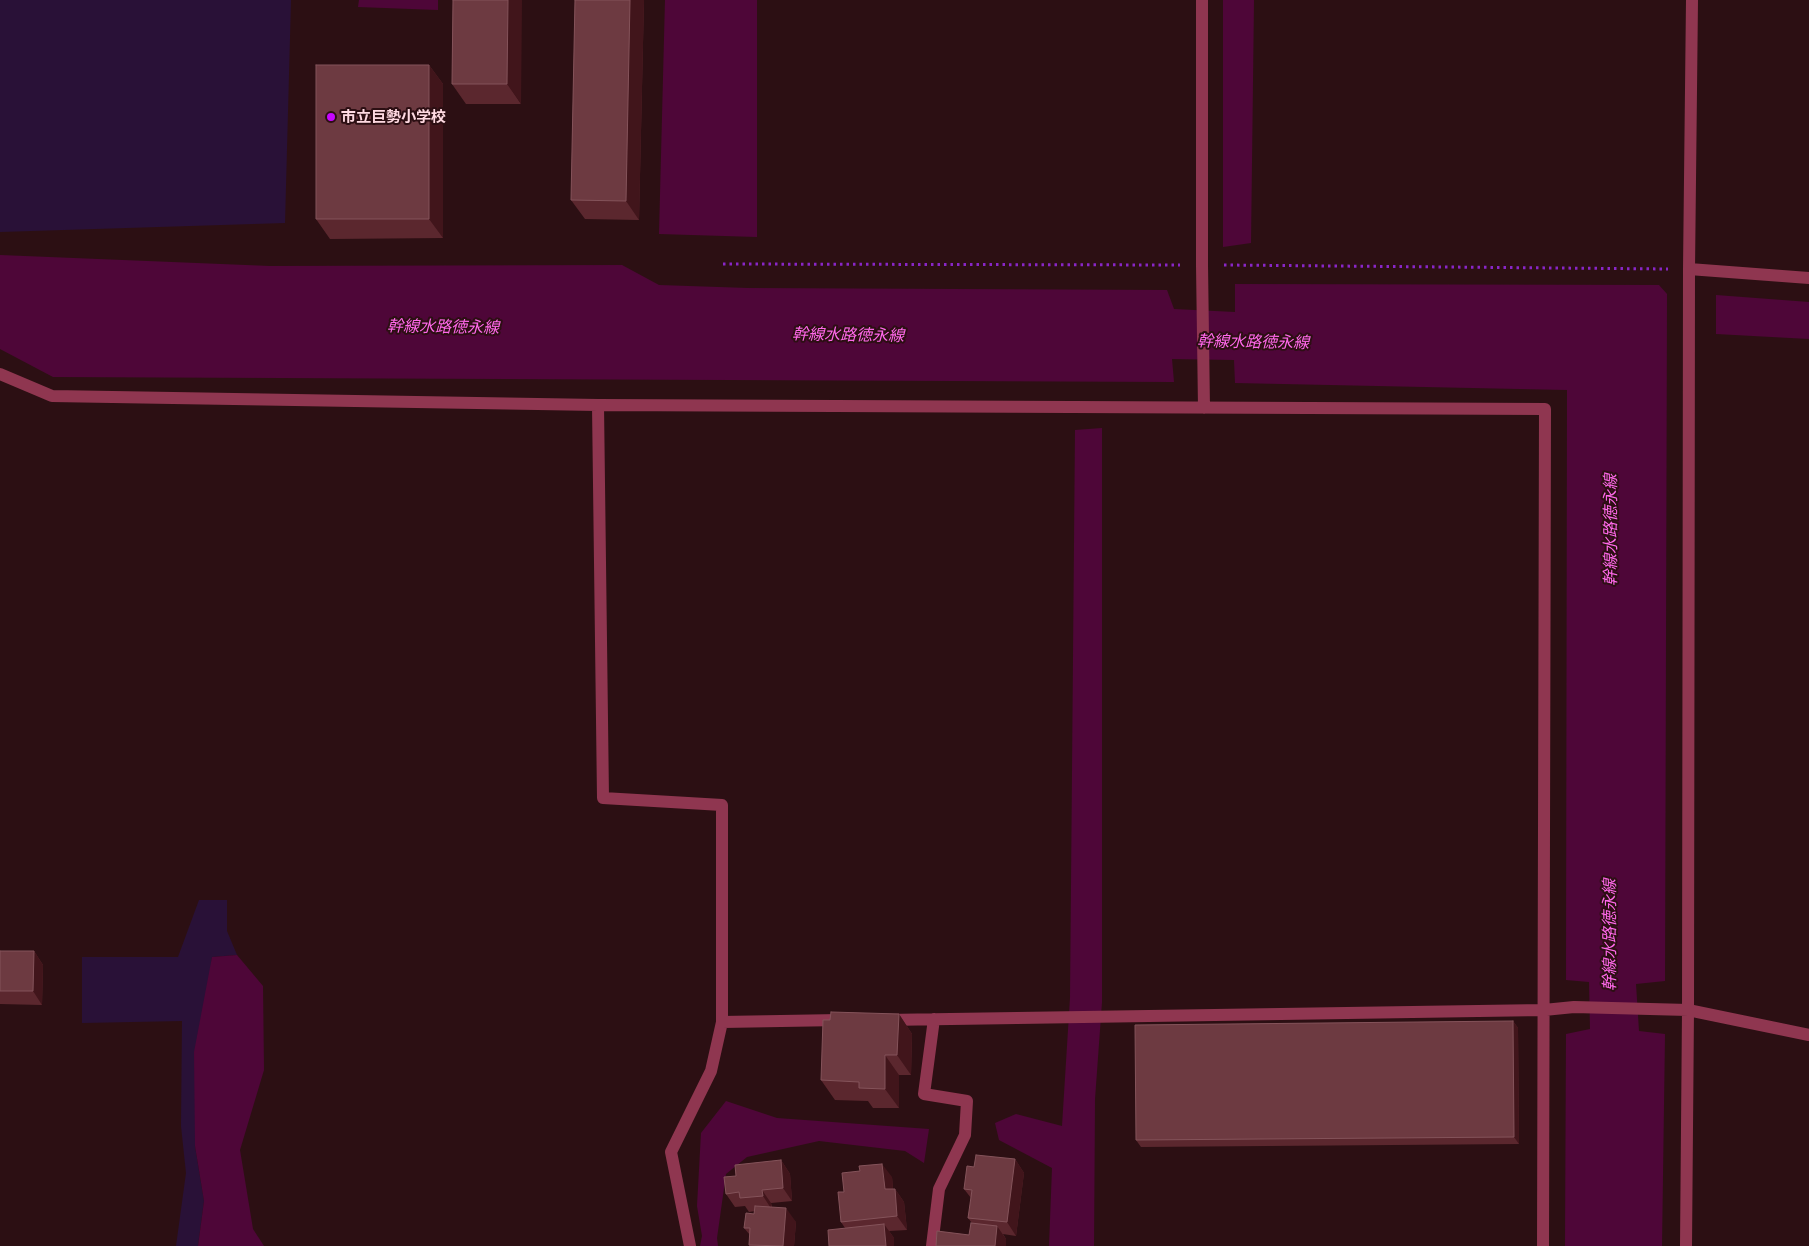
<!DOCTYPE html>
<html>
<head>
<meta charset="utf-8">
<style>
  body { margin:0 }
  canvas { display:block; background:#2c0f13 }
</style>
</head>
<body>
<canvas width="1809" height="1246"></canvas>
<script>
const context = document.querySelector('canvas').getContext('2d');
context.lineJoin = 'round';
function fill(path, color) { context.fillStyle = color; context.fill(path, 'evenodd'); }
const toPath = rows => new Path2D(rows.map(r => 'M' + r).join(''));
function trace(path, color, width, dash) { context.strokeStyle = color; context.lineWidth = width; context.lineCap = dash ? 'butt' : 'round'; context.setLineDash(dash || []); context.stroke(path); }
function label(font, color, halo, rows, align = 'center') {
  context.font = font + ' Lato,"Noto Sans JP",sans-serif'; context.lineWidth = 4; context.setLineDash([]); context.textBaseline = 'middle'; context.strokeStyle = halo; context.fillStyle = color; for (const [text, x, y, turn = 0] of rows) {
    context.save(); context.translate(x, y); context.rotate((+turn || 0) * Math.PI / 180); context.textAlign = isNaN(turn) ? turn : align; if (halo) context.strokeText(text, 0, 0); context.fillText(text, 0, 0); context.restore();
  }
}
fill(toPath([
  [0,0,291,0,285,223,0,232],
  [199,900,227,900,227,931,237,955,212,957,195,1146,204,1201,198,1246,176,1246,186,1173,181,1126,182,1021,82,1023,82,957,178,957]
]), '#291137');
fill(toPath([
  [359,0,438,0,438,10,358,7],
  [665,0,757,0,757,237,659,234],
  [1223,0,1254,0,1251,243,1223,247],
  [0,255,270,266,622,265,659,285,748,288,1167,290,1174,309,1235,312,1235,284,1659,285,1667,294,1665,981,1636,984,1639,1031,1665,1034,1662,1246,1565,1246,1566,1034,1590,1029,1589,982,1566,980,1567,390,1235,383,1234,360,1172,359,1174,382,53,377,0,349],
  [1716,295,1809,302,1809,339,1716,334],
  [1102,428,1102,1002,1095,1099,1094,1246,1049,1246,1052,1168,999,1140,995,1123,1016,1114,1062,1126,1070,998,1075,430],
  [237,955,263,986,264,1070,240,1150,253,1229,264,1246,198,1246,204,1201,195,1146,194,1052,212,957],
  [726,1101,777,1118,929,1129,924,1163,905,1151,819,1141,747,1157,726,1174,717,1238,718,1246,700,1246,702,1236,697,1206,701,1133]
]), '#4e0638');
trace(toPath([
  [723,264,1180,265],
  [1224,265,1668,269]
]), '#8926c7', 3, [2.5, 4]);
trace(toPath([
  [1202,0,1202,265,1204,408],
  [1689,269,1809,278],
  [0,374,52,396,598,405,1545,409,1543,1246],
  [598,405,603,798,722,805,722,1022,711,1071,671,1152,690,1246],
  [885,1020,1544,1010,1574,1007,1688,1010,1809,1035],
  [722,1022,840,1020],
  [932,1246,939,1189,965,1135,967,1101,924,1094,934,1019],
  [1686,1246,1688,1010,1689,269,1692,0]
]), '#8f3650', 12);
fill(toPath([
  [453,0,521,104,466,104,452,84],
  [575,0,644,0,639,220,585,219,571,200],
  [429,65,443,84,443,238,330,239,316,219],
  [0,951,34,951,43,965,42,1005,0,1004],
  [899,1014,912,1034,911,1075,899,1075,899,1108,873,1108,868,1101,835,1100,821,1080,830,1020],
  [1513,1021,1518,1028,1519,1144,1141,1147,1136,1140],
  [1015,1159,1024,1173,1016,1236,1003,1234,1006,1239,1006,1246,936,1246,969,1235,972,1223,968,1218,971,1198,964,1189,974,1167],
  [781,1160,790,1174,792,1201,771,1203,772,1207,796,1222,794,1246,749,1246,750,1235,744,1228,754,1214,755,1211,749,1212,745,1206,735,1207,726,1194,736,1176],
  [892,1177,893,1189,895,1189,904,1202,907,1230,889,1231,894,1238,845,1228,841,1222,844,1192]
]), '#5b272e');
fill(toPath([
  [508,0,522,0,521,104,507,84],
  [630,0,644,0,639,220,626,201],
  [429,65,443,84,443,238,429,219],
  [34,951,43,965,42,1005,33,991],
  [899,1014,912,1034,911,1075,897,1055],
  [1513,1021,1518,1028,1519,1144,1514,1137],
  [885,1055,899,1075,899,1108,885,1089],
  [1015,1159,1024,1173,1016,1236,1007,1222],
  [781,1160,790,1174,792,1201,783,1188],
  [882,1164,892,1177,894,1203,885,1189],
  [895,1189,904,1202,907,1230,897,1216],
  [762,1190,771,1203,772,1210,763,1196],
  [786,1208,796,1222,794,1246,783,1246],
  [884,1224,894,1238,894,1246,886,1246],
  [997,1226,1006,1239,1006,1246,995,1246]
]), '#41151b');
const building = toPath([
  [453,0,508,0,507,84,452,84,453,0],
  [575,0,630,0,626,201,571,200,575,0],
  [316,65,429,65,429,219,316,219,316,65],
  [0,951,34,951,33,991,0,991,0,951],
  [831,1012,899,1014,897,1055,885,1055,885,1089,859,1088,859,1082,821,1080,823,1020,830,1020,831,1012],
  [1513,1021,1514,1137,1136,1140,1135,1025,1513,1021],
  [976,1155,1015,1159,1007,1222,968,1218,972,1190,964,1189,967,1166,974,1167,976,1155],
  [781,1160,783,1188,762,1190,763,1196,740,1198,739,1192,726,1194,724,1177,736,1176,735,1165,781,1160],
  [882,1164,885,1189,895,1189,897,1216,841,1222,838,1192,844,1192,842,1173,860,1171,859,1166,882,1164],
  [755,1206,786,1208,783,1246,749,1245,750,1228,744,1228,746,1213,754,1214,755,1206],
  [971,1223,997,1226,995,1246,936,1246,937,1231,969,1235,971,1223],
  [884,1224,886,1246,829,1246,828,1230,884,1224]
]);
fill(building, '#6d3a41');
trace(building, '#84535a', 1);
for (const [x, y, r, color] of [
  [331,117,5,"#c706ff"]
]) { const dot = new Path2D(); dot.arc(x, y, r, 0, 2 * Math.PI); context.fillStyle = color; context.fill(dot); trace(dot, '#2c0f13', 2); }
label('bold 15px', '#ffdae2', '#2c0f13', [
  ["市立巨勢小学校",341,117]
], 'left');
label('italic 16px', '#ff68ea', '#2c0f13', [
  ["幹線水路徳永線",443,327,1],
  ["幹線水路徳永線",848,335,1],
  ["幹線水路徳永線",1253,342,1],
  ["幹線水路徳永線",1611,530,-90],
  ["幹線水路徳永線",1610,935,-90]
]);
</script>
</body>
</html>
